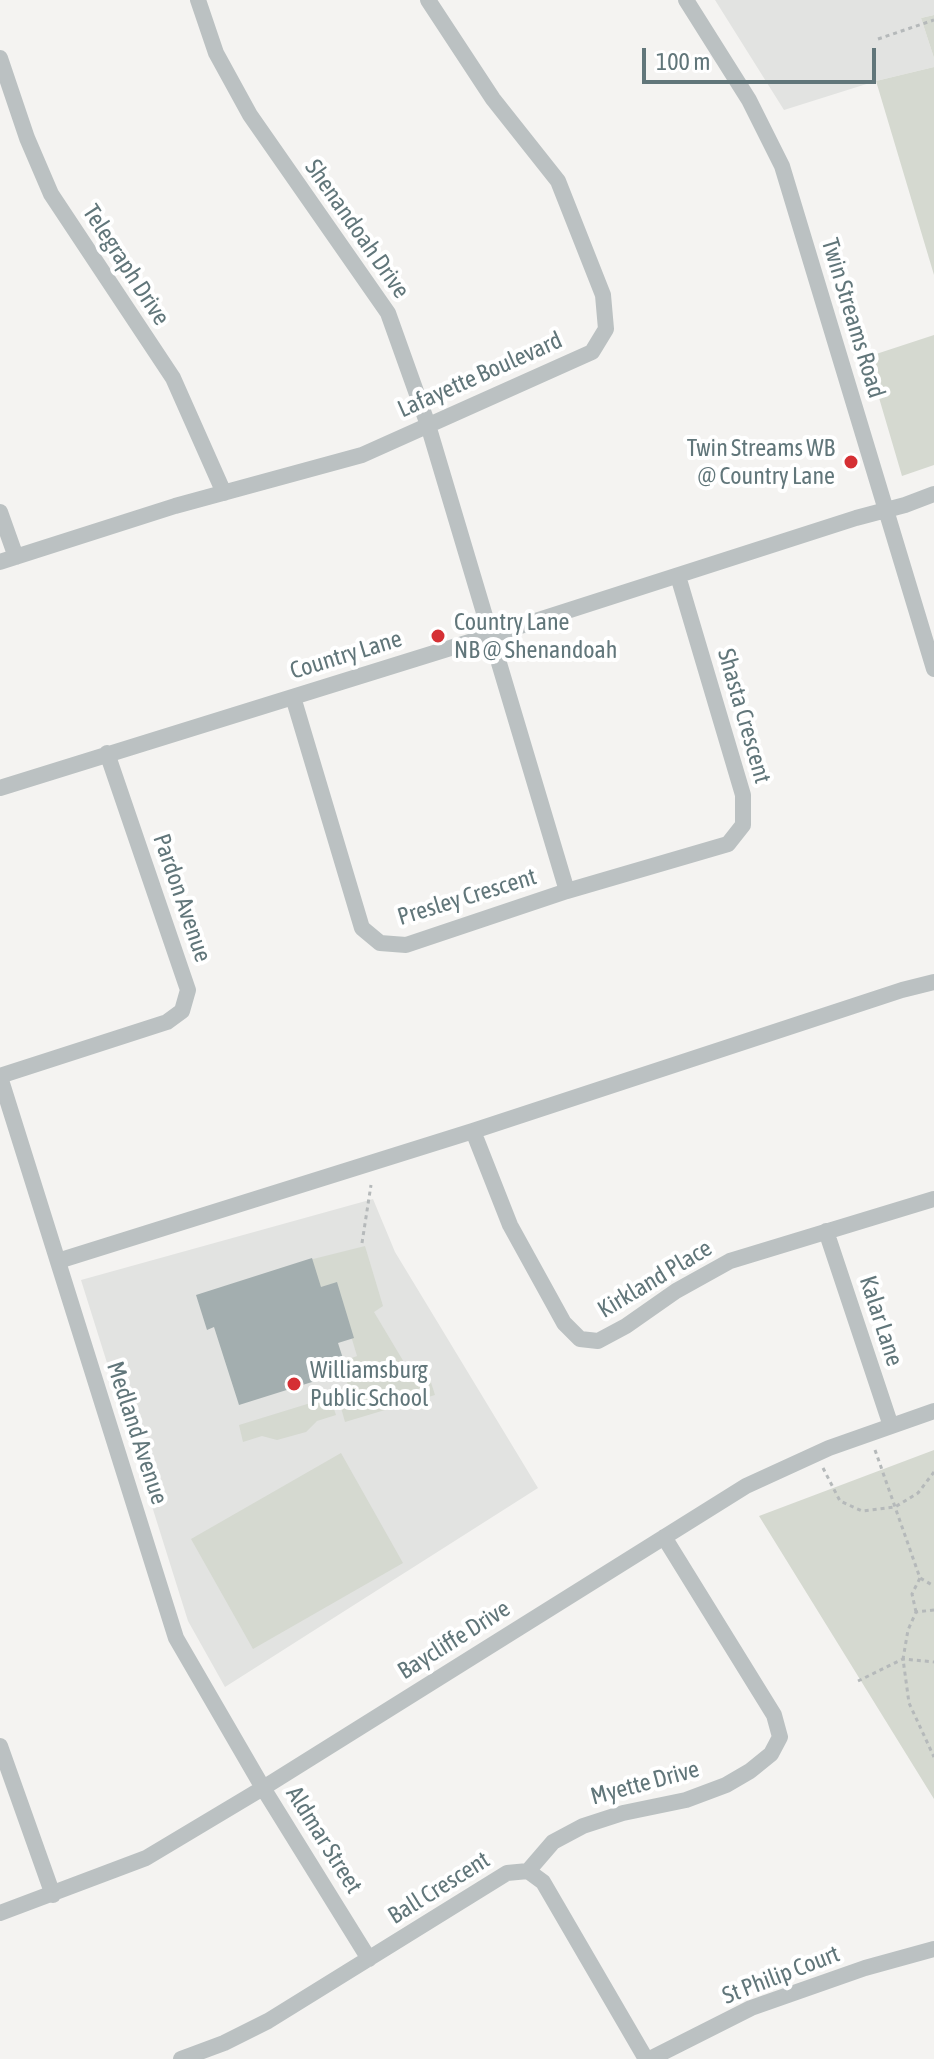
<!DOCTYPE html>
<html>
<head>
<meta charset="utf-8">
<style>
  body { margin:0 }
  #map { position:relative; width:934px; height:2059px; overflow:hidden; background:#f4f3f1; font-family:"Asap Condensed",sans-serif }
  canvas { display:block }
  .scale { position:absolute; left:642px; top:48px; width:234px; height:36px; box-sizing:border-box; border:4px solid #61767a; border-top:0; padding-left:10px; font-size:24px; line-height:28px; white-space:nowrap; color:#61767a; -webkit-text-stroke:6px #fff; paint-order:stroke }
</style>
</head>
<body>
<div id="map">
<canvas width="934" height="2059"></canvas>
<div class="scale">100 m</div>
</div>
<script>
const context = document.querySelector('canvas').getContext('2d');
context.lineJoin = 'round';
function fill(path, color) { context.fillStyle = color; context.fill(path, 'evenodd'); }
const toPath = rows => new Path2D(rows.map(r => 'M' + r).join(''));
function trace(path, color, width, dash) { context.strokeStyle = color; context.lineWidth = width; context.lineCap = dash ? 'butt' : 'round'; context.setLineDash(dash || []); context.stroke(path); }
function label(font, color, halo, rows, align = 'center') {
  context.font = font + ' "Asap Condensed",sans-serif'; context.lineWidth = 8; context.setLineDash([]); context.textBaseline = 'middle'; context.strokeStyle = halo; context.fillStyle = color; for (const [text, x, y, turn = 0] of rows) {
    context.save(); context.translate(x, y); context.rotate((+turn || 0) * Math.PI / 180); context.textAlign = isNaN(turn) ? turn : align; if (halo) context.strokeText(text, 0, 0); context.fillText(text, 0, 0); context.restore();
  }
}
fill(toPath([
  [715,0,934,0,934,15,921,18,934,58,934,67,876,81,784,110],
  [373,1199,395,1252,538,1488,225,1687,188,1621,81,1280]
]), '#e2e3e1');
fill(toPath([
  [934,15,934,58,921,18],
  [934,67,934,275,876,81],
  [934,335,934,465,902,476,867,357],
  [365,1246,383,1306,374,1312,414,1379,429,1376,435,1395,345,1422,338,1397,350,1392,341,1362,357,1356,337,1289,319,1294,309,1260],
  [330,1397,336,1415,317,1421,306,1432,277,1440,262,1436,243,1442,239,1425],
  [934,1450,934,1799,759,1516],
  [341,1453,403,1563,253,1649,191,1539]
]), '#d5d9d0');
fill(toPath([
  [312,1258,321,1287,337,1282,354,1338,338,1343,347,1371,239,1405,214,1327,207,1330,196,1295]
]), '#a3aeaf');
trace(toPath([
  [878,39,934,20],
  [362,1243,371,1185],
  [875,1450,920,1578,934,1586],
  [823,1468,840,1501,862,1511,895,1507,918,1493,934,1472],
  [934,1610,916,1612,908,1630,903,1659,909,1703,934,1757],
  [916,1612,912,1594,920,1578],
  [858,1681,903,1659,934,1662]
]), '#b5b9ba', 3, [4, 4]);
trace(toPath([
  [198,0,216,53,250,115,388,313,428,425,567,891],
  [686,0,749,100,782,166,934,669],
  [0,58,27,138,51,194,173,378,224,493],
  [0,512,16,557],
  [0,562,175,506,362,455,592,352,606,329,603,295,558,181,493,99,428,0],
  [293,697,362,928,380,943,406,945,567,891,728,844,743,825,743,795,678,576],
  [0,788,489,636,856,518,905,505,934,494],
  [0,1076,167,1022,182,1011,188,990,107,753],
  [0,1077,176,1638,263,1788,369,1959],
  [473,1131,510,1225,564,1323,580,1339,598,1341,626,1326,676,1291,730,1261,934,1199],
  [826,1231,891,1426],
  [58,1261,473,1131,902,990,934,982],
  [0,1746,53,1895],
  [528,1871,553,1842,583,1826,623,1813,686,1800,726,1785,750,1771,771,1754,780,1737,774,1715,664,1537],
  [0,1913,146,1858,263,1788,746,1486,829,1448,934,1411],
  [181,2059,224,2043,268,2021,507,1873,528,1871,543,1882,646,2059],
  [650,2059,751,2008,865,1968,934,1949]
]), '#bbc1c2', 16);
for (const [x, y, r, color] of [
  [851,462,8,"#d53034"],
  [438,636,8,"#d53034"],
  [294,1384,8,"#d53034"]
]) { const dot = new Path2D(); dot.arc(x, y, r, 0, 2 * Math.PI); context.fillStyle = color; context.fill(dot); trace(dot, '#fff', 3); }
label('24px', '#61767a', '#fff', [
  ["Shenandoah Drive",357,229,55],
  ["Telegraph Drive",126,265,57],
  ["Twin Streams Road",853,318,73],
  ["Lafayette Boulevard",480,375,-24],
  ["Country Lane",346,655,-17],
  ["Shasta Crescent",744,716,74],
  ["Presley Crescent",467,897,-17],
  ["Pardon Avenue",182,898,71],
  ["Kirkland Place",655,1279,-31],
  ["Kalar Lane",881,1321,72],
  ["Medland Avenue",137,1433,72],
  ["Baycliffe Drive",454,1640,-32],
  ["Myette Drive",645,1783,-15],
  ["Aldmar Street",324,1840,58],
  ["Ball Crescent",439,1888,-32],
  ["St Philip Court",781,1975,-21]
]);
label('24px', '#61767a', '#fff', [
  ["Twin Streams WB",835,448,"right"],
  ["@ Country Lane",835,476,"right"],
  ["Country Lane",454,622],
  ["NB @ Shenandoah",454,650],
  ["Williamsburg",310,1370],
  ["Public School",310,1398]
], 'left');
</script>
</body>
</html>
